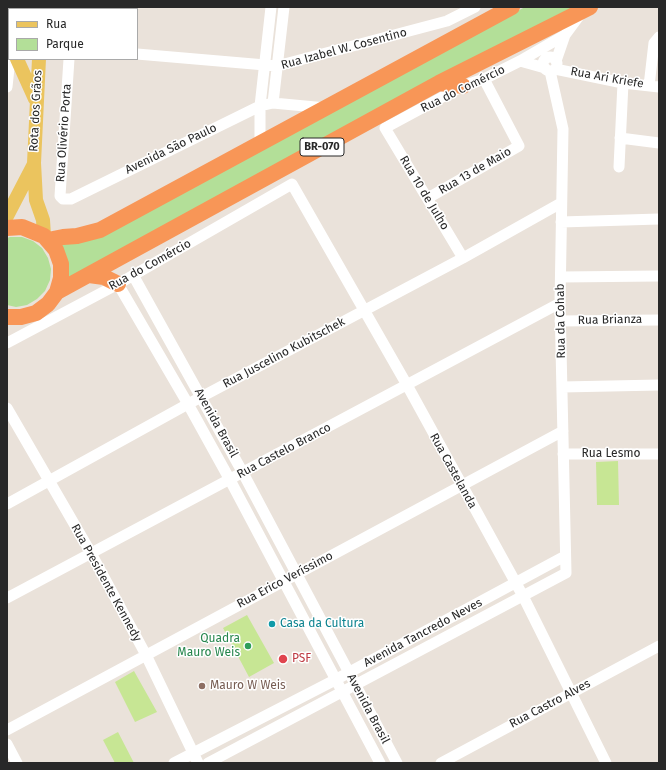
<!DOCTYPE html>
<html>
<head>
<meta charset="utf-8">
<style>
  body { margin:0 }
  #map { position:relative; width:666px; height:770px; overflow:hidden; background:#eae2da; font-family:"Fira Sans",sans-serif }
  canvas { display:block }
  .frame { position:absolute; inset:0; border:8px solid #282828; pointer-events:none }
  .legend { position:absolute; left:8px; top:8px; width:130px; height:52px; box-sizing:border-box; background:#fff; border:1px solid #a9a9a9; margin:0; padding:5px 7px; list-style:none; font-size:12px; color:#282828 }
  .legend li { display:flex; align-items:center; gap:8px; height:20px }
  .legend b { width:20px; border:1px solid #a9a9a9 }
</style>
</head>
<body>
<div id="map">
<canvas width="666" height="770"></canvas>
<div class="frame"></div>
<ul class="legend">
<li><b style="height:5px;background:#ebc45e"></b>Rua</li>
<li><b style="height:11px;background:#b3df98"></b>Parque</li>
</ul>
</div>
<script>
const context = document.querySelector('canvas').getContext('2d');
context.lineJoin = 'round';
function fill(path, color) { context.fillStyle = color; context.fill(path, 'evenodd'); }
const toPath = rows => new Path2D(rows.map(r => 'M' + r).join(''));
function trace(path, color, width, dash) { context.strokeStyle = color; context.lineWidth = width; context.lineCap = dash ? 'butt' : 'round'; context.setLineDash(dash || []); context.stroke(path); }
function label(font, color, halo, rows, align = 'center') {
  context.font = font + ' "Fira Sans",sans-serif'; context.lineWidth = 3; context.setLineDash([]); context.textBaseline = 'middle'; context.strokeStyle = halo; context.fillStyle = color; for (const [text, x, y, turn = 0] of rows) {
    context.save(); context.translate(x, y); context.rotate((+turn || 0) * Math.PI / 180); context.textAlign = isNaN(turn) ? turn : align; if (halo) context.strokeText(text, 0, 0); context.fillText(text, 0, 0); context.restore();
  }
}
fill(toPath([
  [525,7,574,7,66,284,58,241,72,243,285,135],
  [10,237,22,237,33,241,42,248,48,258,51,269,50,280,45,291,37,299,27,305,16,307,7,305,7,238]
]), '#b3df98');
fill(toPath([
  [618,461,619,505,597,505,596,462],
  [247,615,274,663,249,677,223,628],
  [134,671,157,712,135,722,115,682],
  [118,732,134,763,115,763,103,740]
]), '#c7e694');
trace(toPath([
  [13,9,13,7],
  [137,54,277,66,447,21,475,7],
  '543 64a7 7 0 1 1 14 0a7 7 0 1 1-14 0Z',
  [69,59,60,196,63,199,71,199,260,106,273,103,326,108],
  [520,61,545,68],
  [556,61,565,35],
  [555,69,623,83,659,87],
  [649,86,654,43,659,37],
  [7,87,10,59],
  [273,103,284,7],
  [620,138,659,143],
  [260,144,260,106,271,7],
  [619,167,623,83],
  [292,184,407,385,523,596,606,763],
  [428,198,519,146,484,79],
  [561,222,659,219],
  [463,258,385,128,463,86,484,79,520,61,565,35,582,12],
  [133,275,243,473,397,763],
  [561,277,659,276],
  [118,284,188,404,230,480,380,763],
  [560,321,659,320],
  [7,343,118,284,292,184],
  [562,387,659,385],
  [7,408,91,553,146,655,198,763],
  [563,454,659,454],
  [7,504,188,404,463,258,561,203],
  [7,598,560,303],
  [7,730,563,431],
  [7,744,17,763],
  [174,763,335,680,565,556],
  [208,763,566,573,560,303,563,129,550,71],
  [441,763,659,646]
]), '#fff', 11);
trace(toPath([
  [42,9,43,7],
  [66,9,67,7],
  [17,59,35,99],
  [39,59,34,163,36,200,43,220,44,236],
  [7,216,33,166]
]), '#ebc45e', 14);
trace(toPath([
  [439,83,463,86],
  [7,228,22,227,44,236,56,250,61,264,61,278,57,292,48,304,36,313,21,317,7,317],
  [48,240,63,237,77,236,100,230,512,7],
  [89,275,104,277,118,284],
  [57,292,439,83,590,7]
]), '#f89657', 16);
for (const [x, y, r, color] of [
  [272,624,4,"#0f9aa8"],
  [248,646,4,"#2e9e5b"],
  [283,659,5,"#e0444e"],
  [202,686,4,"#8d6e63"]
]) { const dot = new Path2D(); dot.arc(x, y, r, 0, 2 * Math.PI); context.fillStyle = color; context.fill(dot); trace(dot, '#fff', 1.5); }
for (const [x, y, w] of [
  [322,147,44]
]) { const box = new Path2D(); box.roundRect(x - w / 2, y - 9, w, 18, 3); context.fillStyle = '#fff'; context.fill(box); trace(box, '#282828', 1); }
label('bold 11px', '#282828', null, [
  ["BR-070",322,147]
]);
label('12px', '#282828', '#fff', [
  ["Rua Izabel W. Cosentino",344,49,-15],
  ["Rua Ari Kriefe",607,78,10],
  ["Rua do Comércio",463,89,-26],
  ["Rota dos Grãos",36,111,-87],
  ["Rua Olivério Porta",64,133,-86],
  ["Avenida São Paulo",171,149,-26],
  ["Rua 13 de Maio",475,171,-30],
  ["Rua 10 de Julho",424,193,59],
  ["Rua do Comércio",150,265,-29],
  ["Rua Brianza",610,320,-1],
  ["Rua da Cohab",561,321,-91],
  ["Rua Juscelino Kubitschek",284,353,-28],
  ["Avenida Brasil",216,423,61],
  ["Rua Castelo Branco",284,451,-28],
  ["Rua Lesmo",611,454],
  ["Rua Castelanda",453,471,61],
  ["Rua Erico Veríssimo",285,580,-28],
  ["Rua Presidente Kennedy",106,583,61],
  ["Avenida Tancredo Neves",423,633,-28],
  ["Rua Castro Alves",550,704,-28],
  ["Avenida Brasil",368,709,62]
]);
label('12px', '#0d838f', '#fff', [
  ["Casa da Cultura",280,624]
], 'left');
label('12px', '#27864d', '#fff', [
  ["Quadra",240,639],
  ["Mauro Weis",240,653]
], 'right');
label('12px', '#be3a42', '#fff', [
  ["PSF",292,659]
], 'left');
label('12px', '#785e54', '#fff', [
  ["Mauro W Weis",210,686]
], 'left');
</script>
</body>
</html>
